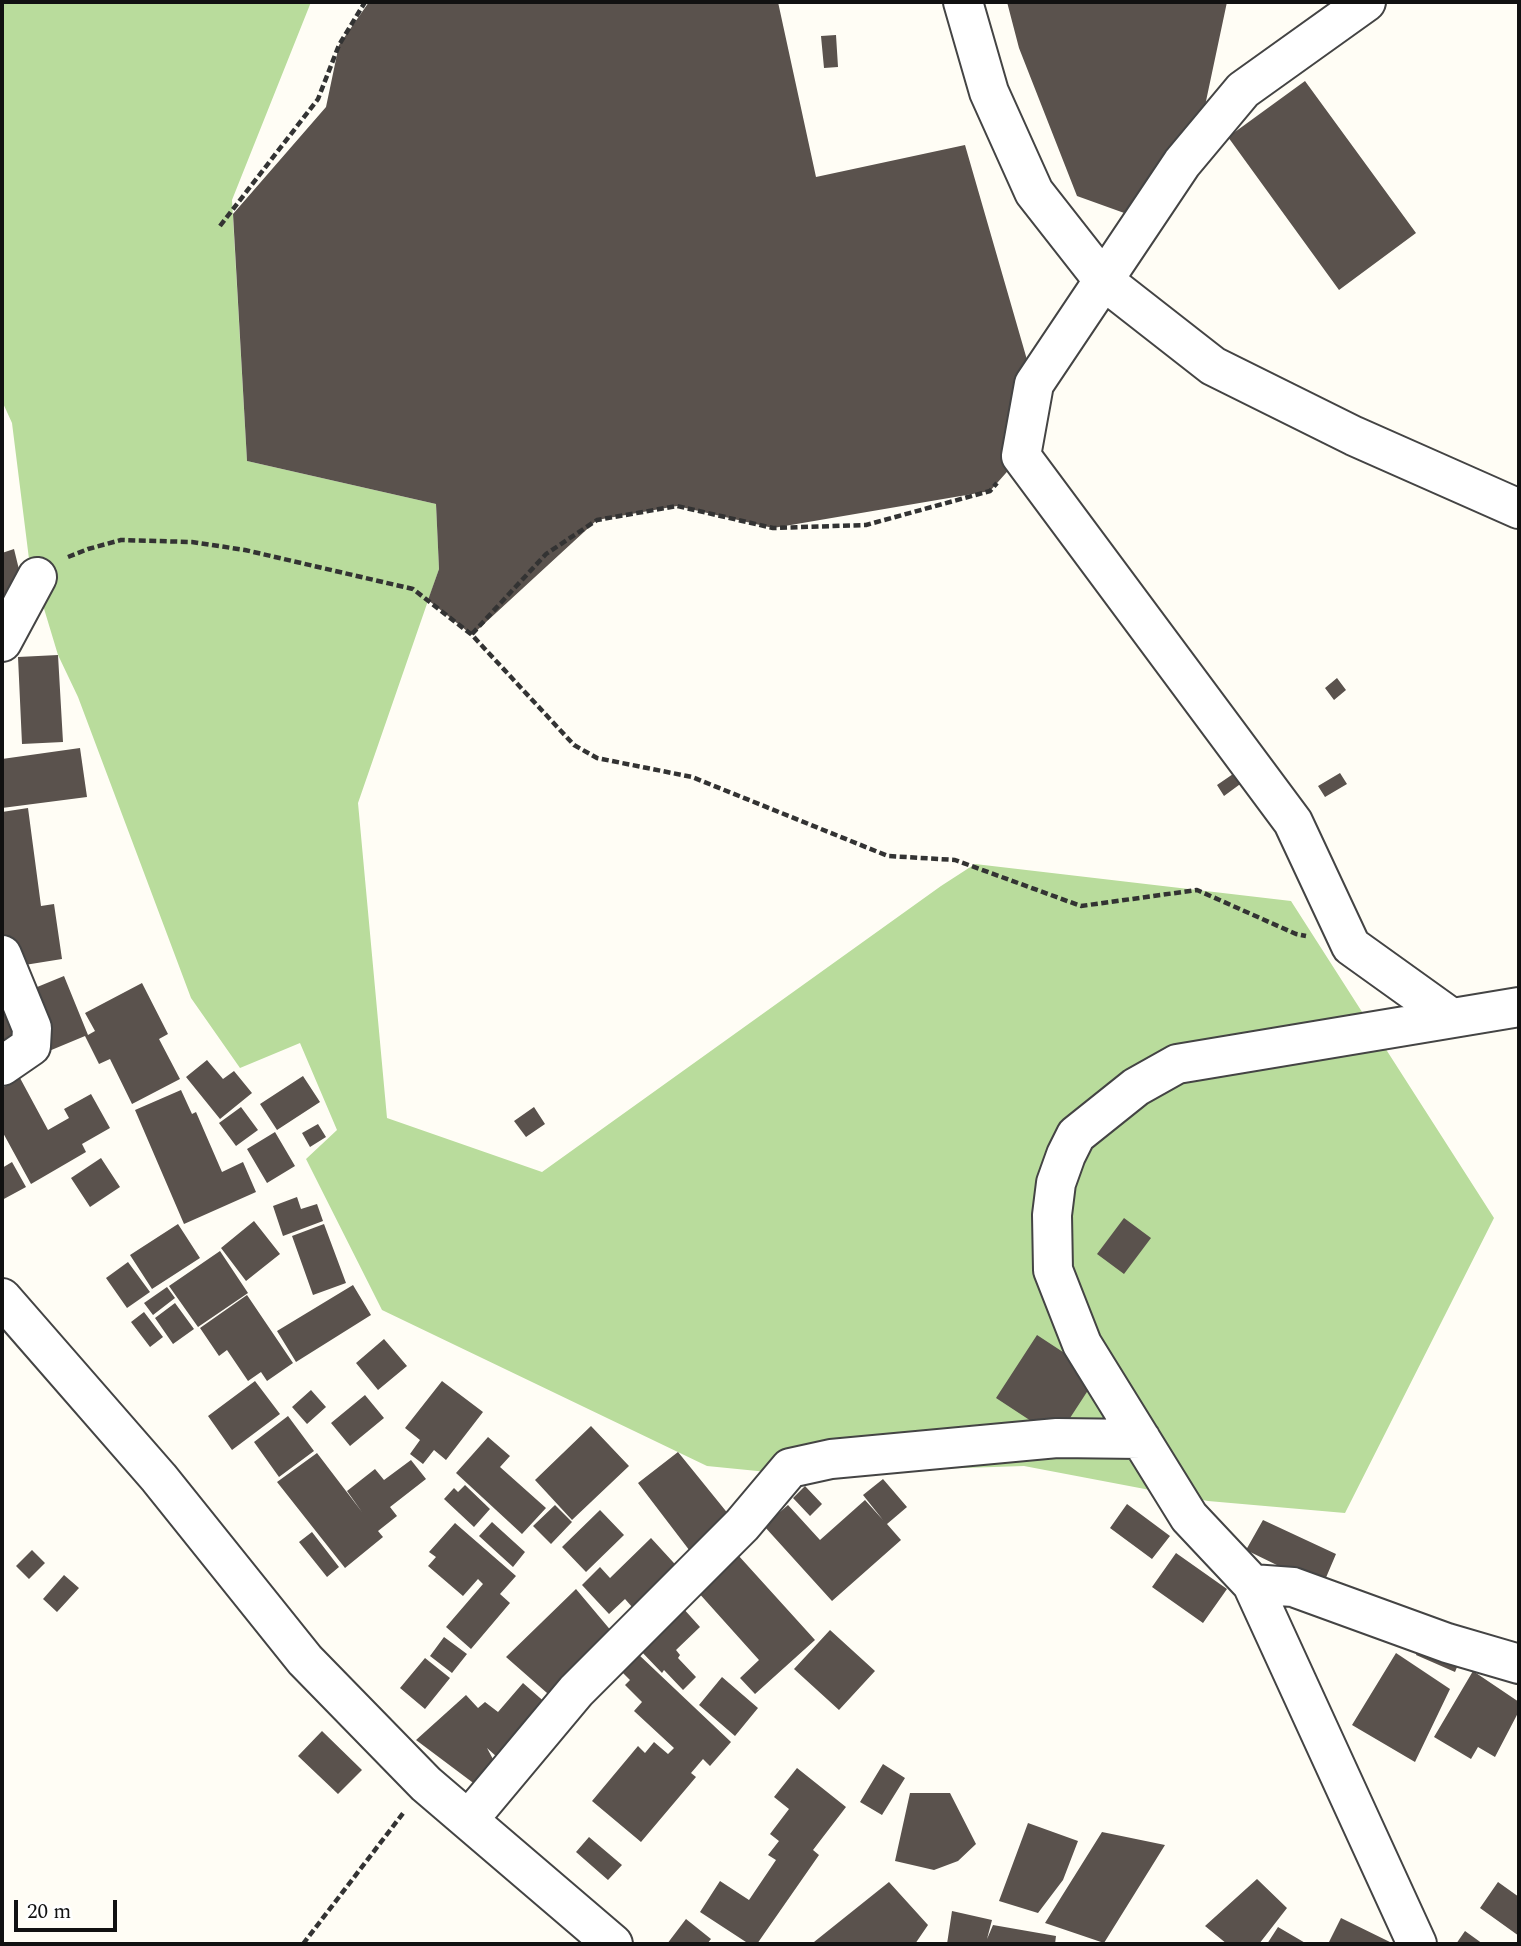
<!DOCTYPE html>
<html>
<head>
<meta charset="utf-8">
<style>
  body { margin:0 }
  #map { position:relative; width:1521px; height:1946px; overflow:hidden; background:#fffdf5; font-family:Spectral,serif }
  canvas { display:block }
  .frame { position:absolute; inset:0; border:4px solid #111; pointer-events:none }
  .scale { position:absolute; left:14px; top:1900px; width:103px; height:32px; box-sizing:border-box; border:4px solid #111; border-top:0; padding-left:9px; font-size:21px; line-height:24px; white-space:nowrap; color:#111; -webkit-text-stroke:5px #fff; paint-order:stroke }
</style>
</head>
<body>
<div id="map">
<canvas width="1521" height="1946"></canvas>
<div class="frame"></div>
<div class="scale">20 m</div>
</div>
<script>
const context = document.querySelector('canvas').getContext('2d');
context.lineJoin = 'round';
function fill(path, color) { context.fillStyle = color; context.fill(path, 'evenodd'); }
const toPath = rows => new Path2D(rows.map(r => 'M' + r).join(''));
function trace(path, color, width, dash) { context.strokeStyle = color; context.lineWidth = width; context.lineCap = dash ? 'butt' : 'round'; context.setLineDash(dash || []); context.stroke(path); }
fill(toPath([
  [2,2,311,2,232,200,247,461,436,504,439,569,358,803,387,1118,542,1172,941,886,975,864,1291,901,1494,1218,1345,1513,1208,1501,1024,1466,873,1471,808,1476,707,1466,382,1310,306,1159,337,1130,300,1043,240,1068,191,998,78,697,58,655,29,559,12,423,2,401]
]), '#b9dc9c');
fill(toPath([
  [369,2,778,2,816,177,965,145,1034,384,1021,456,990,491,773,528,677,506,597,520,472,635,428,600,439,569,436,504,247,461,233,214,326,107,339,45],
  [1007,2,1227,2,1202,120,1127,214,1077,196,1019,48],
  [836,35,838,67,824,68,821,36],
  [1305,81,1416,233,1339,290,1228,137],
  [14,549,24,590,2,596,2,553],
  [58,655,63,742,22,744,18,657],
  [1337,678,1346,690,1334,700,1325,688],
  [80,748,87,797,2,808,2,759],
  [1236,772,1243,782,1224,796,1217,785],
  [1340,773,1347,784,1325,797,1318,786],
  [28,808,41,906,54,904,62,959,6,968,2,939,2,812],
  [64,976,88,1035,95,1031,85,1013,142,983,168,1034,159,1039,180,1079,132,1104,110,1059,99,1064,85,1036,49,1051,25,992],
  [2,998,24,1029,2,1045],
  [207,1060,223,1079,234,1071,252,1093,220,1119,186,1077],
  [303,1076,320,1102,277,1130,260,1104],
  [20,1078,48,1130,69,1118,64,1109,91,1094,110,1128,82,1144,86,1152,31,1184,2,1131,2,1088],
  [181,1090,192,1114,196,1112,222,1172,243,1162,256,1192,184,1224,135,1110],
  [241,1107,258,1130,236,1146,219,1123],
  [534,1107,545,1124,526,1137,514,1121],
  [318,1124,326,1137,310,1147,302,1133],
  [275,1132,295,1166,267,1183,247,1149],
  [101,1158,120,1187,90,1207,71,1178],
  [12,1162,26,1187,2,1200,2,1168],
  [297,1197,301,1209,317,1204,323,1221,283,1236,273,1206],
  [1124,1218,1151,1238,1124,1274,1097,1254],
  [254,1221,280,1254,246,1281,221,1248],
  [178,1224,200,1258,152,1289,130,1255],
  [324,1224,346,1283,313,1295,292,1236],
  [220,1251,248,1293,198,1327,169,1286],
  [128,1262,150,1292,127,1308,106,1278],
  [353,1285,371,1315,296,1362,277,1331],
  [167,1287,175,1298,153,1315,144,1303],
  [247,1295,293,1363,267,1381,261,1372,248,1381,227,1350,219,1356,200,1328],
  [175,1303,194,1329,173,1344,155,1318],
  [144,1312,163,1337,150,1347,131,1322],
  [1037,1335,1098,1375,1057,1438,996,1398],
  [384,1339,407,1366,378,1390,356,1363],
  [255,1381,280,1414,232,1450,208,1416],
  [442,1381,483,1412,446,1460,434,1450,423,1464,410,1454,420,1440,405,1428],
  [311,1390,326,1407,307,1424,292,1407],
  [365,1395,384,1418,350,1446,331,1423],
  [288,1416,314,1451,279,1477,254,1442],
  [591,1426,629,1466,572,1520,535,1480],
  [488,1437,510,1456,500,1467,546,1508,522,1534,456,1473],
  [678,1452,738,1526,696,1559,638,1483],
  [317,1453,362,1512,347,1491,375,1469,384,1480,411,1460,426,1479,390,1507,397,1516,378,1531,383,1537,345,1568,277,1482],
  [883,1479,907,1507,887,1524,901,1540,832,1601,764,1526,788,1505,820,1540,865,1500,883,1520,863,1495],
  [465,1485,490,1509,474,1527,444,1499,454,1488,458,1492],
  [805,1486,822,1504,810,1516,793,1498],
  [1127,1504,1170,1536,1152,1559,1110,1528],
  [555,1505,572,1522,551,1544,533,1526],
  [600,1510,624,1535,586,1572,562,1547],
  [1263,1520,1336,1554,1322,1587,1246,1550],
  [492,1522,525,1552,513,1567,479,1536],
  [455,1523,516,1576,500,1594,510,1603,471,1649,446,1627,483,1584,478,1579,463,1596,428,1566,436,1557,429,1552],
  [312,1532,339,1567,327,1577,299,1542],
  [651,1538,684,1574,640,1616,625,1599,609,1614,582,1585,600,1567,610,1578],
  [32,1550,45,1563,29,1579,16,1566],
  [1176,1553,1227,1589,1203,1623,1152,1587],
  [738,1555,815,1640,755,1694,740,1678,759,1660,697,1591],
  [64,1575,79,1588,57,1612,43,1599],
  [576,1589,618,1639,555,1700,506,1657],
  [682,1607,700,1627,676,1650,680,1655,678,1658,696,1677,683,1690,664,1670,662,1673,639,1649],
  [830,1630,875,1671,839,1710,794,1669],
  [444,1637,467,1654,452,1673,430,1656],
  [1422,1639,1462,1655,1455,1672,1416,1655],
  [1396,1653,1450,1689,1415,1762,1352,1725],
  [638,1654,731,1742,710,1766,703,1759,691,1773,696,1777,641,1842,592,1801,638,1746,645,1753,654,1742,668,1754,674,1748,634,1711,642,1702,625,1685,630,1680,621,1671],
  [425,1658,450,1678,425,1709,400,1688],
  [1473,1671,1519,1702,1519,1711,1495,1757,1478,1747,1471,1759,1434,1737],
  [722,1677,758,1708,735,1736,699,1705],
  [523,1683,556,1712,508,1767,487,1748,501,1774,484,1791,416,1740,466,1695,478,1708,485,1702,498,1712],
  [322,1731,362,1770,338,1794,298,1756],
  [883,1764,905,1778,882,1815,860,1802],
  [797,1768,846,1807,813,1850,819,1855,757,1944,749,1944,700,1912,720,1881,749,1900,776,1860,768,1855,779,1841,770,1834,789,1809,774,1797],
  [910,1793,950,1793,976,1844,958,1861,934,1870,895,1861],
  [1028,1823,1078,1841,1063,1880,1038,1913,999,1901],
  [1102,1832,1165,1845,1104,1943,1045,1923],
  [589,1837,622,1865,608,1880,576,1852],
  [1257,1879,1287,1908,1259,1944,1227,1944,1205,1926],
  [889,1882,928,1925,915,1944,816,1944,814,1942],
  [1498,1882,1519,1897,1519,1936,1480,1908],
  [952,1911,992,1920,987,1939,993,1925,1056,1936,1055,1944,947,1944],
  [1341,1918,1394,1944,1328,1944],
  [686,1919,711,1939,707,1944,667,1944],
  [1278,1927,1307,1944,1267,1944],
  [1465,1931,1483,1944,1456,1944]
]), '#5a524d');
const minor = toPath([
  [963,2,989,92,1034,192,1103,280,1213,366,1354,436,1519,509],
  [1366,2,1243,90,1182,163,1034,384,1021,456,1293,822,1351,946,1450,1017],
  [2,642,37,577],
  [2,955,32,1028,31,1046,2,1066],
  [2,1298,159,1478,305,1660,426,1784,613,1944],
  [1252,1584,1293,1587,1447,1643,1519,1664],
  [469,1819,576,1691,742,1525,790,1468,831,1459,1057,1438,1141,1439],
  [1417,1944,1252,1584,1189,1517,1082,1344,1053,1270,1052,1215,1056,1183,1066,1155,1076,1135,1136,1087,1177,1064,1519,1007]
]);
trace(minor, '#444', 42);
trace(toPath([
  [220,226,318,99,339,45,365,2],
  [68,557,88,549,121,540,192,542,245,550,413,589,472,635,574,745,597,758,692,777,888,856,955,860,1081,906,1197,890,1296,934,1306,936],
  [472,634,546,554,597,520,677,506,773,528,866,525,990,491,997,483],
  [303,1944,404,1812]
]), '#333', 4.5, [7, 3.5]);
trace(minor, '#fff', 38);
</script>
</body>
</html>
